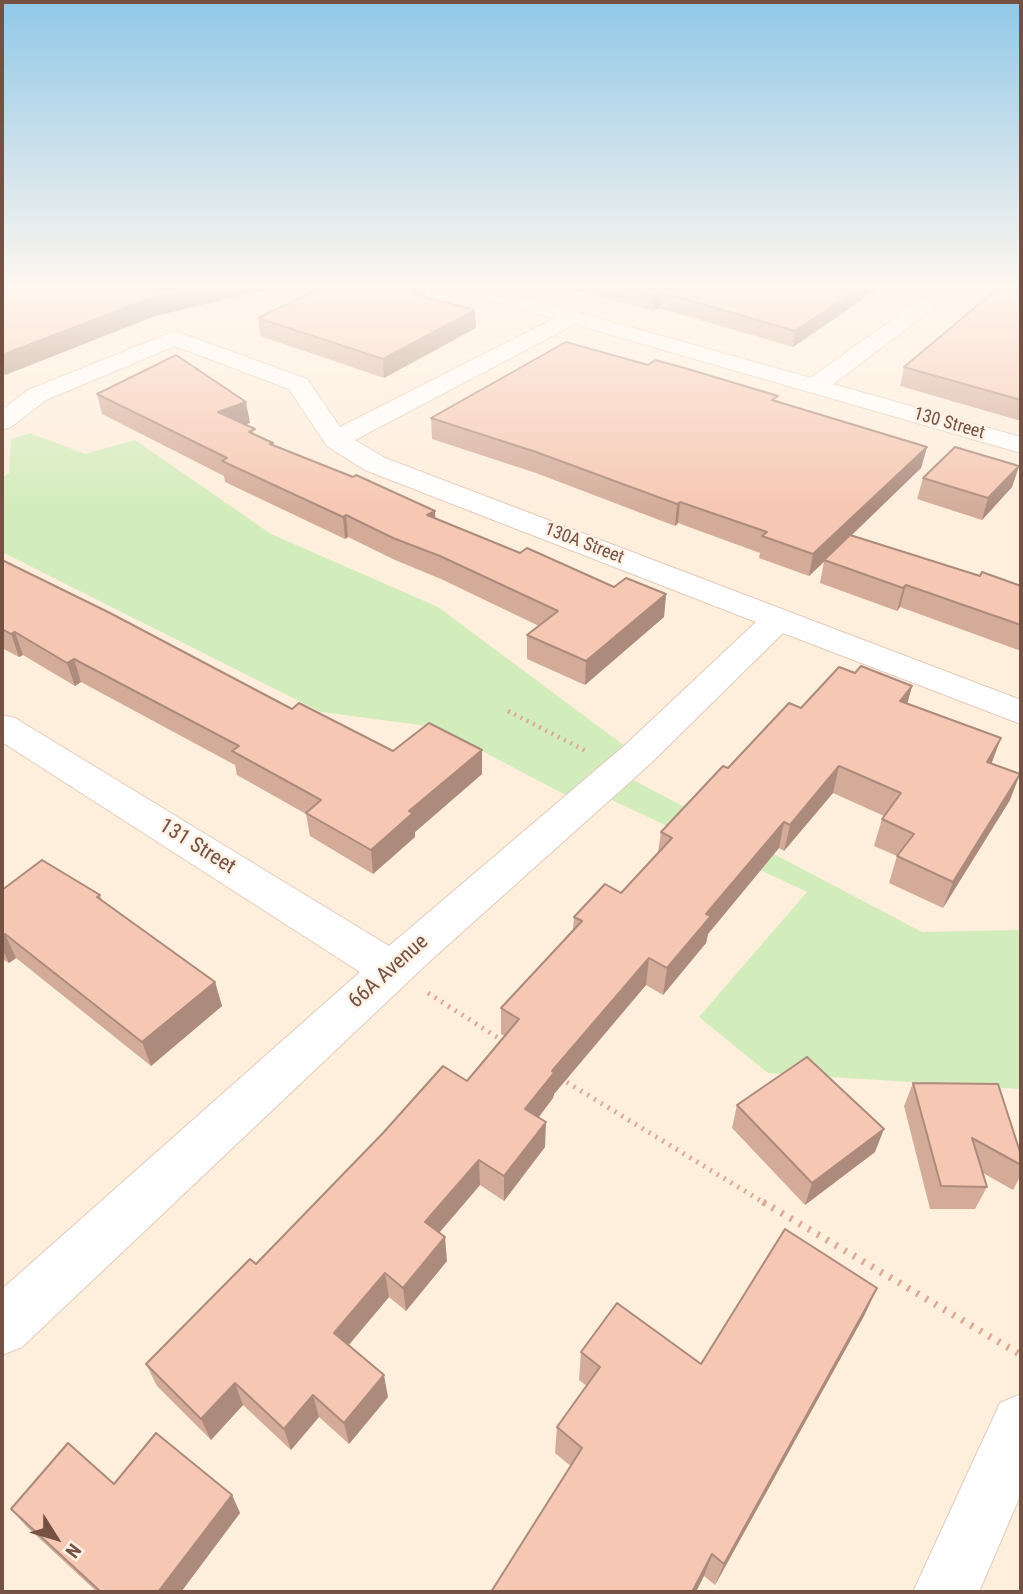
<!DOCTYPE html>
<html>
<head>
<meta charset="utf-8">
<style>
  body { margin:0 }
  #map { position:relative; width:1023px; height:1594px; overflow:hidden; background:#feeedc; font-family:"Roboto Condensed",sans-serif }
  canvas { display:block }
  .frame { position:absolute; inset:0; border:4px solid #755144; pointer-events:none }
  .north { position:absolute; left:21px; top:1503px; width:70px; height:70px; -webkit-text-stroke:5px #fff2e5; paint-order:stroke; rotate:127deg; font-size:19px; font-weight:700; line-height:28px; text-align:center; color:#755144 }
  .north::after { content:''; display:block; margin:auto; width:24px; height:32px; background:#755144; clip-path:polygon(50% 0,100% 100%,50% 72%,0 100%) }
</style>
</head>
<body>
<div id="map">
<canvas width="1023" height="1594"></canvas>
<div class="frame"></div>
<div class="north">N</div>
</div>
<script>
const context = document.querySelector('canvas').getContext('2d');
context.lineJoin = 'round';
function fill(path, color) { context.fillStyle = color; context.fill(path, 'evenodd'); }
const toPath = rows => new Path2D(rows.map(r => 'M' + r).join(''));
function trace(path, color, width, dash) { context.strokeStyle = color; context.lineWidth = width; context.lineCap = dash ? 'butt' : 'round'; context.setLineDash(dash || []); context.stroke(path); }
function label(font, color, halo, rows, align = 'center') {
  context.font = font + ' "Roboto Condensed",sans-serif'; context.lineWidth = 5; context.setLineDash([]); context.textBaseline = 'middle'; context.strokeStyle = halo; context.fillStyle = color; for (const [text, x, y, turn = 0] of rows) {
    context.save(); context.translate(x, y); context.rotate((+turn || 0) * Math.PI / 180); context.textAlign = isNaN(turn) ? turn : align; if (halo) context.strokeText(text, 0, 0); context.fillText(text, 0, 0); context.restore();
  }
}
fill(toPath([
  [30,433,85,454,135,440,271,534,438,607,637,755,618,772,922,932,1021,930,1021,1089,768,1073,699,1017,807,892,595,792,581,803,436,727,321,712,2,552,2,478,9,473,11,439]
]), '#d3ecbb');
const minor = toPath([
  [935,289,959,289,824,391,815,393,806,391,803,386,806,381,935,289],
  [571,310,579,312,582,317,579,322,355,440,385,458,1021,700,1021,724,783,633,650,764,430,961,22,1347,2,1355,2,1289,360,972,2,742,2,715,15,718,389,946,624,746,756,622,365,470,327,446,289,389,175,346,46,400,11,427,2,430,2,410,28,390,175,331,307,379,340,427,571,310],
  [1021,1394,1021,1494,979,1592,913,1592,1000,1403,1021,1394]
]);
const tertiary = toPath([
  [462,289,495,289,1021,437,1021,453,466,293,462,289]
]);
trace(minor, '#e4cbbb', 2);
trace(tertiary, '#e4cbbb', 2);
trace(toPath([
  [508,711,586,751]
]), '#daaa96', 4.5, [2, 5]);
trace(toPath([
  [428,993,506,1043],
  [560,1078,766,1204]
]), '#daaa96', 5, [2, 6]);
trace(toPath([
  [763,1202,1021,1355]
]), '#daaa96', 7, [2.5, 8]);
fill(minor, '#fff');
fill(tertiary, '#fff');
fill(toPath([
  [2,289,270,289,155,316,5,375,2,373],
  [320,289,425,289,425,297,475,310,476,328,384,378,260,336,258,318],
  [570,289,878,289,793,347,659,308,653,311],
  [1021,289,1021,421,900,386,904,367],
  [97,394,250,423,245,424,256,435,274,446,435,519,520,553,614,587,666,594,664,617,585,685,527,659,527,635,539,626,441,579,395,560,348,537,345,539,225,482,224,476,102,414],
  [777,401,927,447,921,468,851,536,980,576,1021,586,1021,651,900,607,897,611,820,583,824,562,809,576,759,558,760,553,678,523,675,526,536,473,432,439,431,418],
  [1019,466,1012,487,982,520,917,499,923,478],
  [2,557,4,561,292,709,393,751,482,750,482,774,415,832,415,837,373,874,310,836,306,814,237,775,235,765,81,682,75,686,23,655,19,657,2,648],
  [855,673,912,686,907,704,992,764,1010,800,943,908,889,883,897,856,874,846,882,819,884,816,833,793,784,851,779,848,708,934,706,943,663,995,646,985,554,1094,553,1098,539,1117,545,1147,504,1201,480,1185,439,1233,447,1261,406,1311,389,1297,349,1345,388,1397,349,1444,319,1417,291,1450,243,1405,211,1440,157,1386,146,1364,256,1264,467,1081,505,1036,501,1034,501,1008,573,930,574,917,621,893,658,852,661,832,728,768,801,708],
  [2,890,100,895,102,900,215,982,222,1006,151,1066,16,958,9,963,2,959],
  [913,1083,1021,1165,1021,1175,1013,1190,983,1173,987,1187,975,1209,930,1209,904,1106],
  [737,1105,875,1152,805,1205,732,1128],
  [877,1288,864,1316,715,1585,555,1453,557,1427,587,1386,579,1380,581,1352,701,1364],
  [114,1484,232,1495,240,1513,181,1592,97,1592,26,1526,11,1509]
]), '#d4ab99');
fill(toPath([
  [193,289,270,289,155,316,5,375,2,363,2,355,151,298],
  [419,289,425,289,426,303,411,293],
  [858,289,878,289,793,347,795,331],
  [660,292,659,308,653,311,654,296],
  [475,310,476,328,384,378,383,359],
  [246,402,250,423,221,432,218,412],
  [927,447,921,468,809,576,813,554],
  [1019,466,1012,487,982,520,988,498],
  [680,502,678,523,675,526,677,504],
  [435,511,436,532,427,515],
  [346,515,348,537,345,539,343,517],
  [906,585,900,607,897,611,903,588],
  [666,594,664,617,585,685,586,661],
  [15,632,23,655,19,657,11,634],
  [74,659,81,682,75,686,67,663],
  [912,686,905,712,900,701],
  [1001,738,991,765,987,762],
  [482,750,482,774,415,832,415,837,373,874,371,850,409,811],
  [839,766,833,793,784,851,790,825],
  [1020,774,1010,800,943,908,953,882],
  [784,822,779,848,708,934,706,943,663,995,667,968,706,914],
  [5,934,16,958,9,963,2,948,2,937],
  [649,958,646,985,554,1094,553,1098,525,1135,525,1109,552,1071],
  [215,982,222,1006,151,1066,142,1042],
  [546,1122,545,1147,504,1201,504,1176],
  [884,1129,875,1152,805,1205,812,1183],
  [479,1160,480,1185,427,1247,425,1222],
  [445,1237,447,1261,406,1311,403,1288],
  [385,1273,389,1297,340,1355,334,1333],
  [877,1288,864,1316,715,1585,724,1564],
  [384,1375,388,1397,349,1444,344,1423],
  [235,1383,243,1405,211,1440,201,1419],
  [313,1395,319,1417,291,1450,284,1429],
  [232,1495,240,1513,181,1592,158,1592],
  [712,1554,704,1576,696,1592,692,1592]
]), '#ac8b7d');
const building = toPath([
  [2,289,193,289,151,298,2,355,2,289],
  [320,289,419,289,411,293,475,310,383,359,258,318,320,289],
  [627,289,858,289,795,331,660,292,654,296,627,289],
  [997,289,1021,289,1021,400,904,367,997,289],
  [566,342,648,365,655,360,688,369,778,396,772,400,927,447,813,554,762,536,767,532,680,502,677,504,536,452,431,418,566,342],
  [176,355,246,402,218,412,255,429,249,432,273,443,270,444,353,477,356,475,435,511,427,515,520,553,527,548,614,587,626,578,666,594,586,661,527,635,558,611,440,556,393,538,346,515,343,517,222,461,227,458,97,394,176,355],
  [955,447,1019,466,988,498,923,478,955,447],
  [850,535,980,576,982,572,1021,586,1021,625,906,585,903,588,824,560,850,535],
  [2,560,110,613,292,709,299,703,393,751,429,723,482,750,409,811,413,813,371,850,306,813,321,800,232,751,239,746,74,659,67,663,15,632,11,634,2,629,2,560],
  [861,666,912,686,900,701,1001,738,987,762,1020,774,953,882,897,856,914,834,882,819,901,793,839,766,790,825,784,822,706,914,711,916,667,968,649,958,552,1071,554,1073,525,1109,546,1122,504,1176,479,1160,425,1222,445,1237,403,1288,385,1273,334,1333,384,1375,344,1423,313,1395,284,1429,235,1383,201,1419,146,1364,250,1259,256,1264,383,1133,443,1066,467,1081,519,1019,501,1008,582,921,574,917,605,884,621,893,672,838,661,832,723,766,728,768,789,703,801,708,839,667,855,673,861,666],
  [42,860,100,895,97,897,215,982,142,1042,5,934,2,937,2,890,42,860],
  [807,1057,884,1129,812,1183,737,1105,807,1057],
  [913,1083,998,1084,1021,1155,1021,1165,972,1138,987,1187,941,1186,913,1083],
  [785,1229,877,1288,724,1564,712,1554,692,1592,491,1592,582,1448,557,1427,600,1367,581,1352,617,1303,701,1364,785,1229],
  [156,1433,232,1495,158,1592,101,1592,11,1509,68,1443,114,1484,156,1433]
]);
fill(building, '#f6c7b2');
trace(building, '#ac8b7d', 2);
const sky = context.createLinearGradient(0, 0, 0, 512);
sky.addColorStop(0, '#91c8e8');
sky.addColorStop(0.56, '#fff7ef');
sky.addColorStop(1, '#fff7ef00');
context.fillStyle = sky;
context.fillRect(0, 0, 1023, 512);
label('18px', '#755144', '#fff2e5', [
  ["130 Street",949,424,16],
  ["130A Street",584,544,21]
]);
label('21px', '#755144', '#fff2e5', [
  ["131 Street",197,847,32],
  ["66A Avenue",389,972,-42]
]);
</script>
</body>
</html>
